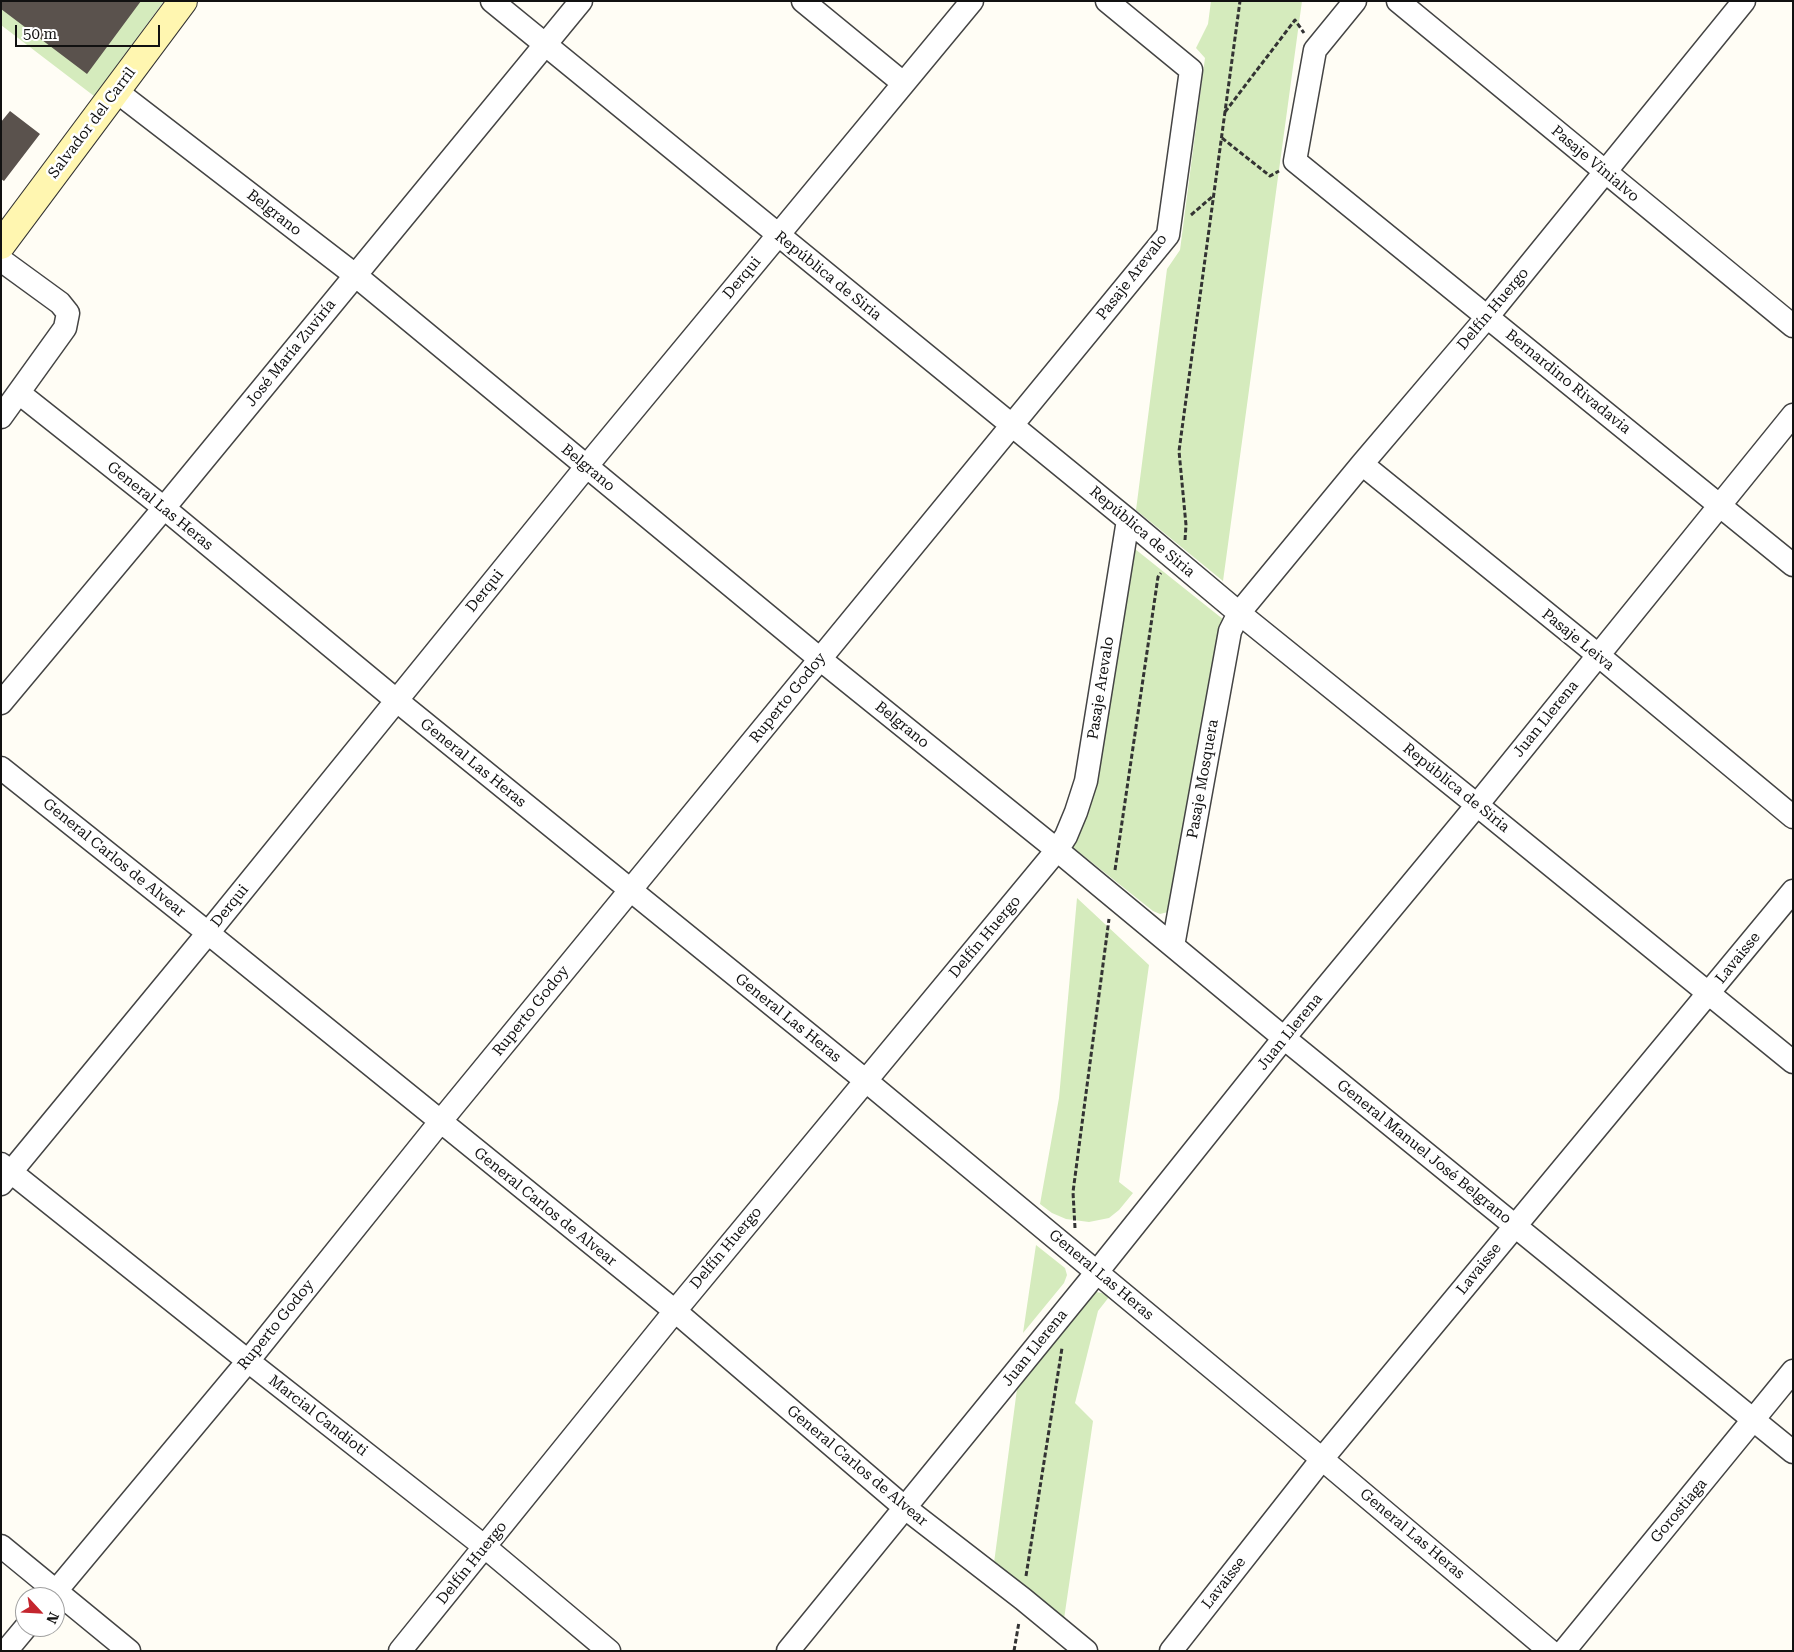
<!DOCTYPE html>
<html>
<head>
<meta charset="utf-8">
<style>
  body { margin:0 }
  #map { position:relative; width:1794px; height:1652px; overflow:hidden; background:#fffdf5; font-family:"Roboto Serif",serif }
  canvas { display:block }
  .frame { position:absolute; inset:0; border:2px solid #111; pointer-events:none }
  .north { position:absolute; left:15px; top:1587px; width:50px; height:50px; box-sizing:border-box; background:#fff; border:1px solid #a0a0a0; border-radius:50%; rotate:115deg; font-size:14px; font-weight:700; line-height:20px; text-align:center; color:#111 }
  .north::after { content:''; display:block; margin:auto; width:18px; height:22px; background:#c4262e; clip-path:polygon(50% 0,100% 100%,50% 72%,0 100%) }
  .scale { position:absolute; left:15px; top:25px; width:145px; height:22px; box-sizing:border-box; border:2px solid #111; border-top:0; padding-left:6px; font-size:15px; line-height:18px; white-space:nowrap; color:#111; -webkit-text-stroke:4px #fff; paint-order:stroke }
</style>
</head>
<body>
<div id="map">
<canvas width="1794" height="1652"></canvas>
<div class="frame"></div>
<div class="north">N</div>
<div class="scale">50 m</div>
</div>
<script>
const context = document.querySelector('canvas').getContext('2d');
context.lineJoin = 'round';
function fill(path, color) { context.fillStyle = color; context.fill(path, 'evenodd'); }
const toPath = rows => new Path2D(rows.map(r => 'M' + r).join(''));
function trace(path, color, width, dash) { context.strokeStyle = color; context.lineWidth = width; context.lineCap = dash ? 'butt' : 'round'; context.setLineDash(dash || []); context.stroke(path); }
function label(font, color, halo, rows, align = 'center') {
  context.font = font + ' "Roboto Serif",serif'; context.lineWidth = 5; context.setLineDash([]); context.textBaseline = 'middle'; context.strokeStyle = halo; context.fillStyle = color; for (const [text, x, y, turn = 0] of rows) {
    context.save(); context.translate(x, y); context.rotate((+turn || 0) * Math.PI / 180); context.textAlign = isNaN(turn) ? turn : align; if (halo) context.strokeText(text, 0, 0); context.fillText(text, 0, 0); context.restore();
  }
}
fill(toPath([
  [1,1,164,1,94,96,1,25],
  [1211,1,1302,1,1223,581,1136,510,1167,269,1180,250,1205,58,1196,48,1208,24],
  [1130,545,1224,620,1168,912,1160,914,1153,911,1070,845],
  [1077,898,1149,965,1119,1182,1133,1193,1119,1210,1109,1218,1089,1222,1066,1219,1052,1213,1040,1204,1059,1098],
  [1036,1245,1065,1268,1067,1275,1064,1283,1023,1333],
  [1096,1292,1102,1293,1109,1297,1098,1311,1075,1403,1093,1421,1064,1619,994,1563,1017,1389,1088,1298]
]), '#d5ebbd');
fill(toPath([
  [1,1,141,1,87,74,1,9],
  [10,111,40,134,4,181,1,179,1,122]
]), '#5a524d');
const minor = toPath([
  [492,1,1128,520,1239,613,1477,805,1793,1062],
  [803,1,903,83],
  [1355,1,1315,50,1295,161,1793,565],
  [1398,1,1793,326],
  [116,91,355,275,820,659,1057,850,1284,1038,1793,1452],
  [1,260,60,303,68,313,65,328,1,417],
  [19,393,164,508,396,700,865,1080,1322,1459,1550,1651],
  [1362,464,1598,655,1793,817],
  [1,703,164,508,581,1],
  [1,768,208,933,675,1311,904,1507,1023,1599,1086,1651],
  [1173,946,1230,631,1239,613,1362,464,1488,316,1744,1],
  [1,1164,248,1361,485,1547,609,1651],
  [1,1184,208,933,586,467,972,1],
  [1,1546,129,1651],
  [51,1597,248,1361,440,1122,1168,235,1191,70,1107,1],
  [6,1651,26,1627],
  [400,1651,675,1311,1057,850,1066,836,1076,812,1086,781,1128,520],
  [788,1651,1097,1272,1284,1038,1477,805,1793,415],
  [1171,1651,1322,1459,1793,891],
  [1564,1651,1793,1371]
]);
const secondary = toPath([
  [1,245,183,1]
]);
trace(minor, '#444', 25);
trace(secondary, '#333', 30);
trace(toPath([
  [1225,112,1295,20,1304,33],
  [1222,138,1270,176,1279,171],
  [1191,215,1213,196],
  [1185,540,1186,525,1179,451,1240,1],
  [1115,870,1158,577,1161,573],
  [1075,1228,1073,1192,1109,919],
  [1026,1576,1062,1348],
  [1014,1651,1019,1622]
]), '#333', 3, [5, 2.5]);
trace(minor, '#fff', 22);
trace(secondary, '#fff6b0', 28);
label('15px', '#111', '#fff', [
  ["Salvador del Carril",92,123,-53],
  ["Pasaje Vinialvo",1595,164,40],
  ["Belgrano",274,213,38],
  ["República de Siria",828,276,39],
  ["Pasaje Arevalo",1132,277,-52],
  ["Derqui",742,278,-50],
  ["Delfín Huergo",1493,309,-50],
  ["José María Zuviría",291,353,-51],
  ["Bernardino Rivadavia",1568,382,39],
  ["Belgrano",588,468,40],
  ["General Las Heras",160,506,39],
  ["República de Siria",1142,532,40],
  ["Derqui",485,591,-51],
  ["Pasaje Leiva",1578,640,39],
  ["Pasaje Arevalo",1101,688,-81],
  ["Ruperto Godoy",788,698,-51],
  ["Juan Llerena",1546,719,-51],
  ["Belgrano",902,725,39],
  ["General Las Heras",473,763,39],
  ["Pasaje Mosquera",1203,779,-80],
  ["República de Siria",1456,788,39],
  ["General Carlos de Alvear",114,858,39],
  ["Derqui",230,906,-51],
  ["Delfín Huergo",985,937,-50],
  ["Lavaisse",1738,958,-51],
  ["Ruperto Godoy",531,1011,-51],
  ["General Las Heras",788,1018,39],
  ["Juan Llerena",1290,1032,-51],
  ["General Manuel José Belgrano",1424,1152,39],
  ["General Carlos de Alvear",545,1207,39],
  ["Delfín Huergo",726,1248,-50],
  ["Lavaisse",1479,1269,-51],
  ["General Las Heras",1101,1275,40],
  ["Ruperto Godoy",276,1325,-51],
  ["Juan Llerena",1035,1348,-51],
  ["Marcial Candioti",318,1416,38],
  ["General Carlos de Alvear",857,1466,40],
  ["Gorostiaga",1679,1511,-50],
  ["General Las Heras",1412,1534,40],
  ["Delfín Huergo",472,1563,-51],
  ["Lavaisse",1224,1583,-52]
]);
</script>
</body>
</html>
